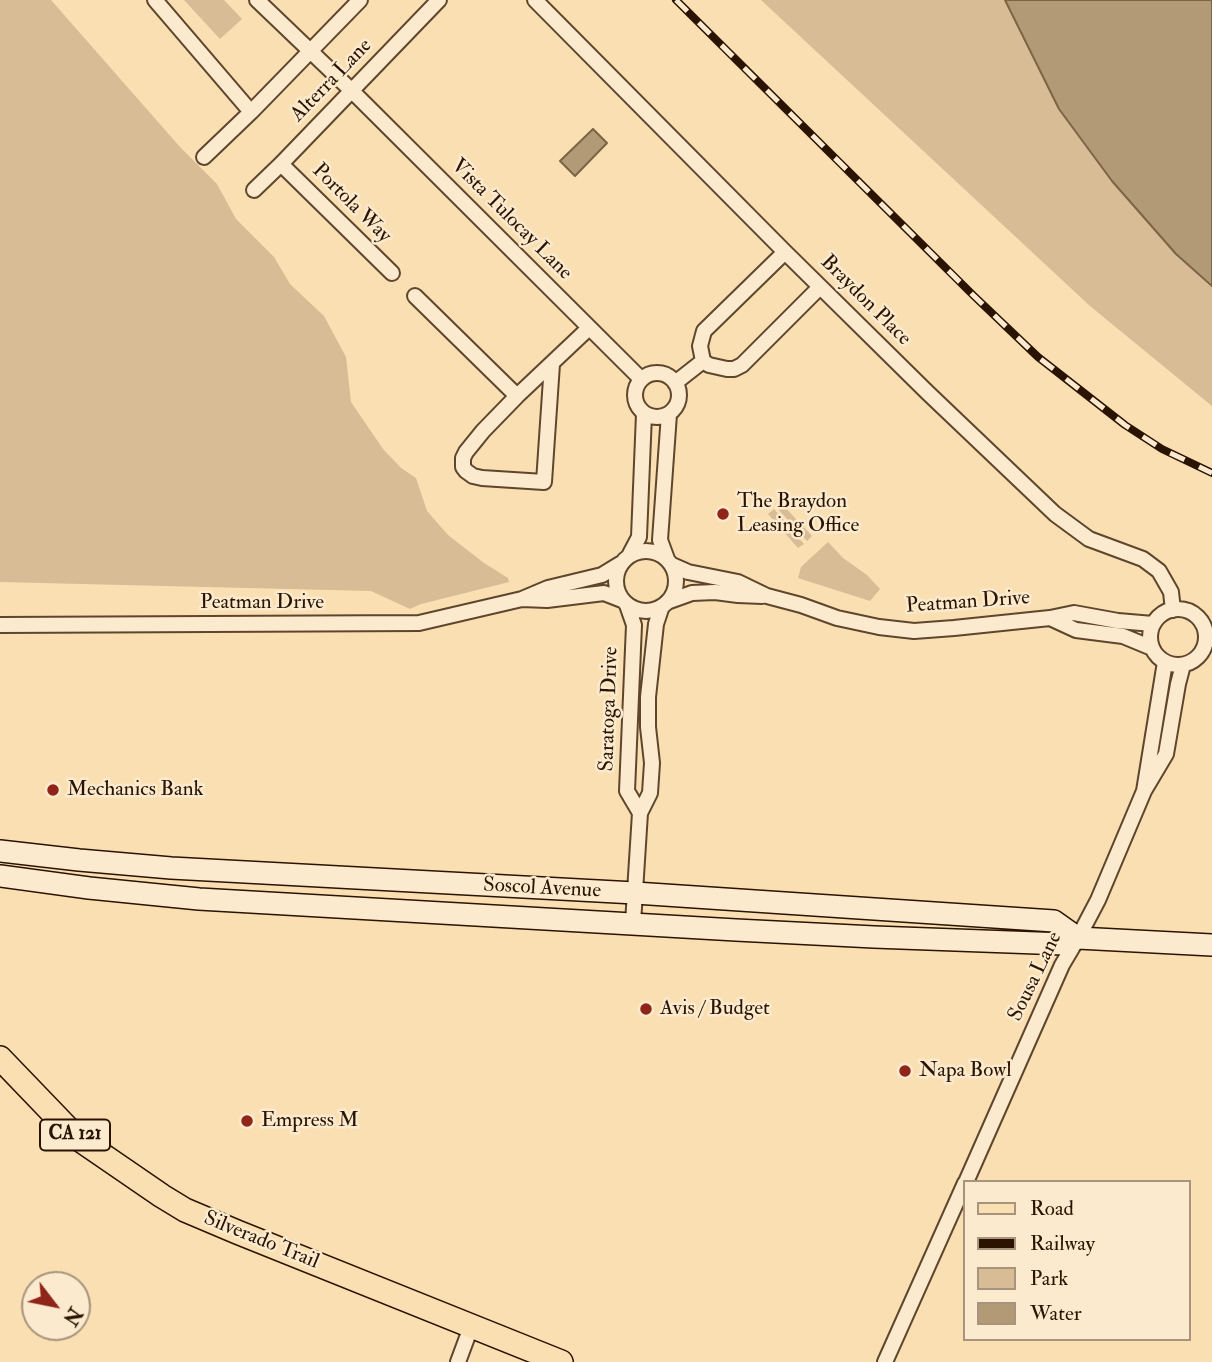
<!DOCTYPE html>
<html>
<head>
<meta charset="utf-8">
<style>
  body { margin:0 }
  #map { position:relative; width:1212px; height:1362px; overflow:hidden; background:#fadfb3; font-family:"IM FELL Double Pica",serif }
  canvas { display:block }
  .legend { position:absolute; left:963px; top:1180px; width:228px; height:161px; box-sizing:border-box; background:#fceace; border:2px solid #a8947c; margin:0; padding:9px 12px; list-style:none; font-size:21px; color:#2a1300 }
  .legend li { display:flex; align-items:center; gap:14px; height:35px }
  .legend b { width:35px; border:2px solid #a8947c }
  .north { position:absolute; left:21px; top:1271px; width:70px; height:70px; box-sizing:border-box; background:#fceace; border:2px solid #a8947c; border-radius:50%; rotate:122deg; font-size:19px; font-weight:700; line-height:28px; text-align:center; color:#2a1300 }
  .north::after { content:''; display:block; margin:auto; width:24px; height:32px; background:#8f2418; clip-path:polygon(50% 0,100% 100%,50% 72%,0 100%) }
</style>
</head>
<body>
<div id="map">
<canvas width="1212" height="1362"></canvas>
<ul class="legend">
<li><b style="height:9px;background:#fadfb3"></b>Road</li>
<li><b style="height:9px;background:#2a1300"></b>Railway</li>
<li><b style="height:19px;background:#d7bc95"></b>Park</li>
<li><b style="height:19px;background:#b39a76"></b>Water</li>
</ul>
<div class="north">N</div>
</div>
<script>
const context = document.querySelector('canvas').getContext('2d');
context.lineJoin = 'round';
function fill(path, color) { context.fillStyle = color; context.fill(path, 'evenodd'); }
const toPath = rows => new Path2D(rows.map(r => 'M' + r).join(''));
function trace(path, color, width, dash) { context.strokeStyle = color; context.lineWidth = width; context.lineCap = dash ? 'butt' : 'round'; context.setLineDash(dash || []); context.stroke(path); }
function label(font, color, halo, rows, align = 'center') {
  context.font = font + ' "IM FELL Double Pica",serif'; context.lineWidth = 5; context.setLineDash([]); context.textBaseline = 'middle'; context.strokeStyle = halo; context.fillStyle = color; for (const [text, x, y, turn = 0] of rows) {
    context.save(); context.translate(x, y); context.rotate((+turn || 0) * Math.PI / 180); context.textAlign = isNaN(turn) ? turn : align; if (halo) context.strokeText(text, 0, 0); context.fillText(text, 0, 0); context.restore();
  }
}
fill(toPath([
  [0,0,51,0,180,147,217,184,236,219,274,257,290,284,324,316,346,357,351,402,383,449,401,468,416,478,427,511,448,535,484,563,508,578,509,582,421,604,410,609,371,591,0,582],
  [184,0,224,0,242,19,220,39],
  [761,0,1005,0,1059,109,1176,254,1212,286,1212,406,1090,306],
  [781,503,812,536,807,541,776,507],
  [774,509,804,544,798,548,768,514],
  [828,542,843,558,867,575,880,589,870,601,798,578,801,567]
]), '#d7bc95');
const water = toPath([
  [1005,0,1212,0,1212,286,1176,254,1112,181,1059,109,1005,0],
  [593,129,607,143,575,176,560,161,593,129]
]);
fill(water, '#b39a76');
trace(water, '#7c6447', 2);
const street = toPath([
  [155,0,251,112],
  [257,0,351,90,641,379],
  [535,0,785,252,928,393,1055,514,1089,539,1143,559,1159,571,1171,592,1173,610],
  [204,157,251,112,360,0],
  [281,164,392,273],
  [254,190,281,164,439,0],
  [785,252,704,331,700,346,703,361,709,365,727,369,734,369,742,365,820,287],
  [415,296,517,396],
  [552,364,544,482,482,478,473,476,466,471,463,467,463,458,466,452,483,431,517,396,589,328],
  '635 395a22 22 0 1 1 44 0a22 22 0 1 1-44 0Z',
  [675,383,703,361],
  '616 581a30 30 0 1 1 60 0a30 30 0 1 1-60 0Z',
  [630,554,639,537,644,414],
  [667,559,660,540,669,414],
  [620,564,602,575,548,588,522,599,547,600,604,593,622,600],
  [672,565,688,572,738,582,767,596,801,605,837,618,879,627,914,631,954,628,1050,618],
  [667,602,692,593,715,592,738,595,762,596],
  [627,605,634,625,627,791,640,813],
  '1150 637a28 28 0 1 1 56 0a28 28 0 1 1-56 0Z',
  [0,625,419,623,522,599],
  [1152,648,1123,636,1076,630,1050,618,1074,613,1118,621,1153,624],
  [1165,662,1144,791,1166,754,1178,684,1183,665],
  [633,923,640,813,650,793,652,763,648,727,648,697,656,624,662,606],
  [966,1182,1062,965,1078,938,1098,900,1144,791],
  [458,1362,471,1327],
  [885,1362,965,1183]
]);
const secondary = toPath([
  [0,851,79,860,171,868,635,893,1054,921,1078,938],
  [0,876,89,888,199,899,736,930,874,937,1064,944,1078,938,1212,945]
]);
const primary = toPath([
  [0,1058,76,1137,162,1196,185,1210,237,1232,561,1362]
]);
trace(street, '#5e462d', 18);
trace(secondary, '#2a1300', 24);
trace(primary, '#2a1300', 26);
trace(street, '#fceace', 14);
trace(secondary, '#fceace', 21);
trace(primary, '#fadfb3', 23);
const rail = toPath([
  [676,0,974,296,1038,357,1125,425,1162,449,1212,473]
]);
trace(rail, '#2a1300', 8);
trace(rail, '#fceace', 5, [16]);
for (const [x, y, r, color] of [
  [723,514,7,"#8f2418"],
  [53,790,7,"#8f2418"],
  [646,1009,7,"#8f2418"],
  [905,1071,7,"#8f2418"],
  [247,1121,7,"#8f2418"]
]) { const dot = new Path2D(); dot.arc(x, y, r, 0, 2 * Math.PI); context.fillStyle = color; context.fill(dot); trace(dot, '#fceace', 2.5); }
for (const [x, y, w] of [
  [75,1135,70]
]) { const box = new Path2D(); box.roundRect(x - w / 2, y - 15.5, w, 31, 5); context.fillStyle = '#fceace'; context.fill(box); trace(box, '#2a1300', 2); }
label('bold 19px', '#2a1300', null, [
  ["CA 121",75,1135]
]);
label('21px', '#2a1300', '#fceace', [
  ["Alterra Lane",332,81,-46],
  ["Portola Way",351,204,45],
  ["Vista Tulocay Lane",511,220,45],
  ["Braydon Place",865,301,45],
  ["Peatman Drive",262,603],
  ["Peatman Drive",968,603,-4],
  ["Saratoga Drive",610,709,-88],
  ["Soscol Avenue",542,889,3],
  ["Sousa Lane",1036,977,-64],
  ["Silverado Trail",261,1241,22]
]);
label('21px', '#2a1300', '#fceace', [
  ["The Braydon",737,502],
  ["Leasing Office",737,526],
  ["Mechanics Bank",67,790],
  ["Avis / Budget",660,1009],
  ["Napa Bowl",919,1071],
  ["Empress M",261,1121]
], 'left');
</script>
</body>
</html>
